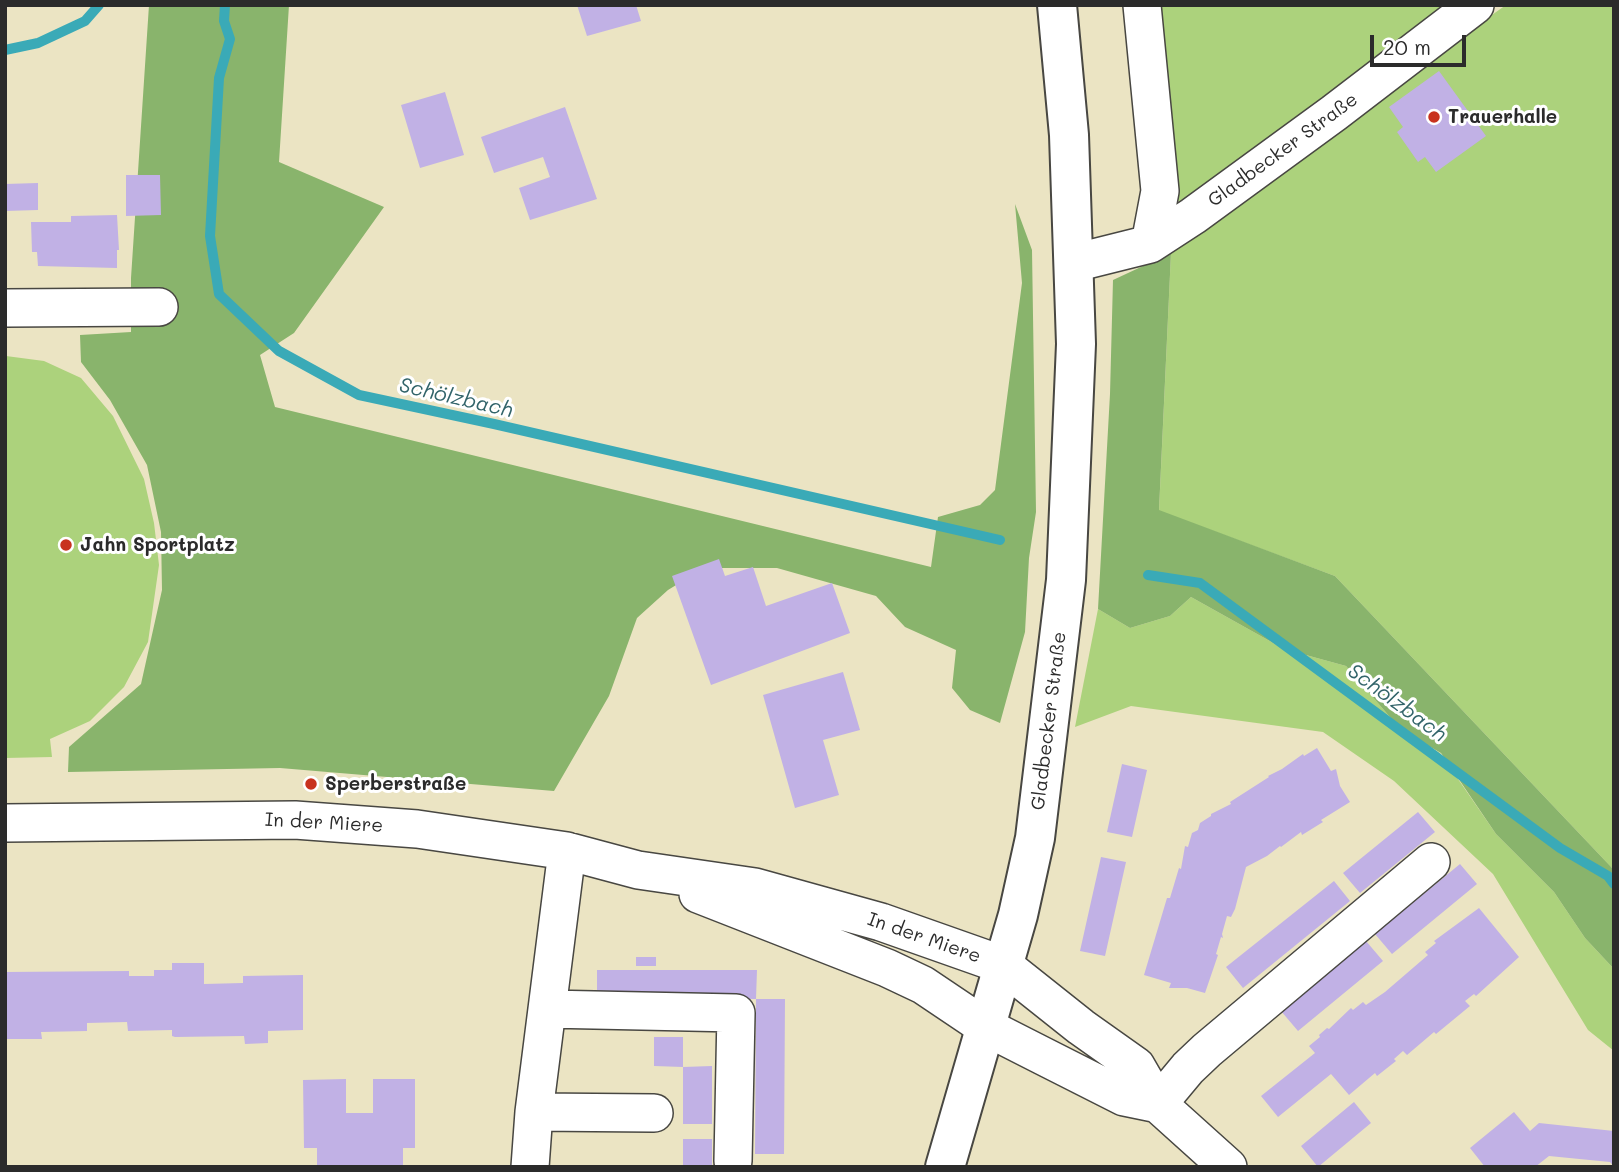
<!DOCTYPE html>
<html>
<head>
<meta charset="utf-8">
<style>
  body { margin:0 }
  #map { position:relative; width:1619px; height:1172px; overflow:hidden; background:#ebe4c3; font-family:Mali,sans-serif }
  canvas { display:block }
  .frame { position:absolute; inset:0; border:7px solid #2b2b2b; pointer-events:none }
  .scale { position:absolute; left:1370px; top:35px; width:96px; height:32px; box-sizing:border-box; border:4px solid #2b2b2b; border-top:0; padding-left:9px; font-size:21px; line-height:24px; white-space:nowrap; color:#2b2b2b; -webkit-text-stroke:5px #fff; paint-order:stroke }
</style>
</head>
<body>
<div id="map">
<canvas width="1619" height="1172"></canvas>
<div class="frame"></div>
<div class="scale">20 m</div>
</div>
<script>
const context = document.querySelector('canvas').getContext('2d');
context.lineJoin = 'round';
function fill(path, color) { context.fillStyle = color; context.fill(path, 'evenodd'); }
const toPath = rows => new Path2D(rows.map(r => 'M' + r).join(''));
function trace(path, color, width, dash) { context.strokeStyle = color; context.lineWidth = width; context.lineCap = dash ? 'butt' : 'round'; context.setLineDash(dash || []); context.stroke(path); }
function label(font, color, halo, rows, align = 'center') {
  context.font = font + ' Mali,sans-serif'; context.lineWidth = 6; context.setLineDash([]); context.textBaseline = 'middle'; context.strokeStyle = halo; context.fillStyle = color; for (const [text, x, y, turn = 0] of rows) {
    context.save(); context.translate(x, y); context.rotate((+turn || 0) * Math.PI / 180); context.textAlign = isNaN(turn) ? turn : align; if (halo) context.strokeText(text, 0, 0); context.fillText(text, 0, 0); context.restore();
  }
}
fill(toPath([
  [1157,5,1450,5,1183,205,1168,191],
  [1506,5,1614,5,1614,870,1335,576,1159,511,1171,253,1339,123],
  [6,356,44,361,81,378,113,416,144,479,154,523,159,565,148,642,124,687,90,721,50,739,52,757,5,758],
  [1191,597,1284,649,1346,666,1402,731,1440,753,1496,834,1554,892,1585,938,1614,969,1614,1051,1588,1030,1493,874,1394,781,1323,732,1131,706,1075,727,1098,609,1130,628,1170,616]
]), '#acd27c');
fill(toPath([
  [149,5,289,5,279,162,384,207,294,333,260,355,275,407,931,567,938,517,980,505,995,490,1022,283,1015,204,1032,250,1036,512,1029,558,1025,632,1000,723,970,710,952,688,956,650,905,627,876,596,777,568,704,568,668,590,637,618,609,696,554,791,280,768,68,772,69,747,141,684,162,590,161,532,147,465,110,400,81,362,80,335,131,332,131,278],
  [1171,253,1159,510,1335,576,1614,870,1614,969,1585,938,1554,892,1496,834,1441,753,1402,731,1346,666,1284,649,1191,597,1170,616,1130,628,1098,609,1110,394,1113,280]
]), '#89b46c');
trace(toPath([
  [225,5,224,21,230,39,219,78,210,236,219,294,279,351,359,395,494,424,1000,540],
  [5,50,38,43,85,21,99,5],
  [1148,575,1200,583,1560,848,1608,876,1614,884]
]), '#3aaab7', 10);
fill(toPath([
  [577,5,636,5,641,21,587,36],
  [1439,71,1486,136,1436,172,1425,157,1418,162,1397,132,1403,127,1389,107],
  [445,92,464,155,420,168,401,105],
  [565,107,597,199,530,220,519,188,550,177,543,157,494,173,481,137],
  [126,175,160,175,161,215,126,216],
  [38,183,38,210,5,211,5,184],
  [117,215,119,250,117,250,117,268,38,266,37,252,32,252,31,222,71,222,71,216],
  [719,559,725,576,753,567,766,606,832,583,850,633,711,685,672,576],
  [843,672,860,730,823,740,839,795,795,808,763,695],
  [1317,748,1331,771,1336,769,1340,786,1350,802,1321,820,1323,822,1302,835,1301,832,1281,847,1280,846,1267,856,1246,867,1235,909,1231,917,1227,916,1222,934,1223,938,1221,937,1216,954,1218,955,1205,993,1187,988,1169,988,1171,983,1144,975,1167,898,1170,898,1179,868,1181,869,1185,846,1188,847,1192,833,1198,830,1200,823,1211,816,1211,814,1231,804,1230,802,1269,777,1268,776,1282,769,1303,754,1304,756],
  [1122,764,1147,770,1132,837,1107,832],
  [1418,812,1435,832,1360,893,1343,873],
  [1101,857,1126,862,1105,956,1080,951],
  [1460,864,1477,884,1392,954,1375,934],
  [1334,881,1350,901,1243,988,1226,967],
  [1479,908,1519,957,1476,996,1474,994,1465,1001,1470,1006,1436,1034,1434,1032,1407,1055,1403,1051,1394,1059,1396,1061,1377,1076,1375,1073,1349,1095,1331,1074,1278,1117,1261,1096,1315,1053,1309,1046,1320,1037,1319,1035,1327,1028,1329,1029,1351,1008,1353,1010,1363,1002,1366,1005,1385,992,1428,955,1425,952,1436,943,1434,941],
  [1366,941,1383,961,1298,1031,1281,1011],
  [636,957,656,957,656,966,636,966],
  [172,963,204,963,204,984,243,983,243,976,303,975,303,1030,268,1031,268,1043,245,1044,244,1036,175,1037,172,1036,172,1030,128,1031,127,1022,87,1023,87,1031,41,1032,42,1039,5,1039,5,972,129,971,129,976,154,976,154,970,172,970],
  [597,970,757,970,756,999,597,998],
  [756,999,785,999,784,1154,755,1154],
  [654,1037,683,1037,683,1067,654,1066],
  [712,1066,712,1124,683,1124,683,1067],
  [346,1079,346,1113,373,1113,373,1079,415,1079,415,1148,403,1148,403,1167,317,1167,317,1148,304,1148,303,1080],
  [1354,1102,1371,1123,1318,1167,1301,1146],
  [1514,1112,1530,1131,1539,1123,1614,1131,1614,1167,1610,1162,1549,1156,1535,1167,1485,1167,1470,1148],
  [683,1139,712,1139,712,1167,683,1167]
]), '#c1b1e5');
const minor = toPath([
  [1142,5,1160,191,1150,244],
  [1074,263,1150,244,1193,216,1334,113,1475,5],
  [5,308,159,307],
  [5,823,295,820,417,829,567,851,638,870,755,887,881,922,1003,965,1081,1027,1136,1066,1158,1104,1228,1167],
  [698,894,887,968,923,985,984,1026,1043,1056,1124,1097,1158,1104],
  [547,1009,736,1013,733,1161],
  [1158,1104,1188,1068,1207,1050,1431,862],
  [534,1112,654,1113],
  [530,1167,534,1112,567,851]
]);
const major = toPath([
  [945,1167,1018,915,1035,838,1066,580,1076,344,1069,135,1057,5]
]);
trace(minor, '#484742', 40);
trace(major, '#484742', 42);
trace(minor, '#fff', 37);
trace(major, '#fff', 38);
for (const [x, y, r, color] of [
  [1434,117,7,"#c8321e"],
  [66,545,7,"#c8321e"],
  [311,784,7,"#c8321e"]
]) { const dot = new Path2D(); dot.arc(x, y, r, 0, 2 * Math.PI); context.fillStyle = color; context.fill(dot); trace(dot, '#fff', 2.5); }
label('bold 19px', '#2b2b2b', '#fff', [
  ["Trauerhalle",1448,117],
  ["Jahn Sportplatz",80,545],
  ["Sperberstraße",325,784]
], 'left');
label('19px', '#2b2b2b', '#fff', [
  ["Gladbecker Straße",1283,150,-36],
  ["Gladbecker Straße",1049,721,-83],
  ["In der Miere",324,823,3],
  ["In der Miere",924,938,19]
]);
label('italic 21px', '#32646a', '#fff', [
  ["Schölzbach",456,398,13],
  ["Schölzbach",1397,703,36]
]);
</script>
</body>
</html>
